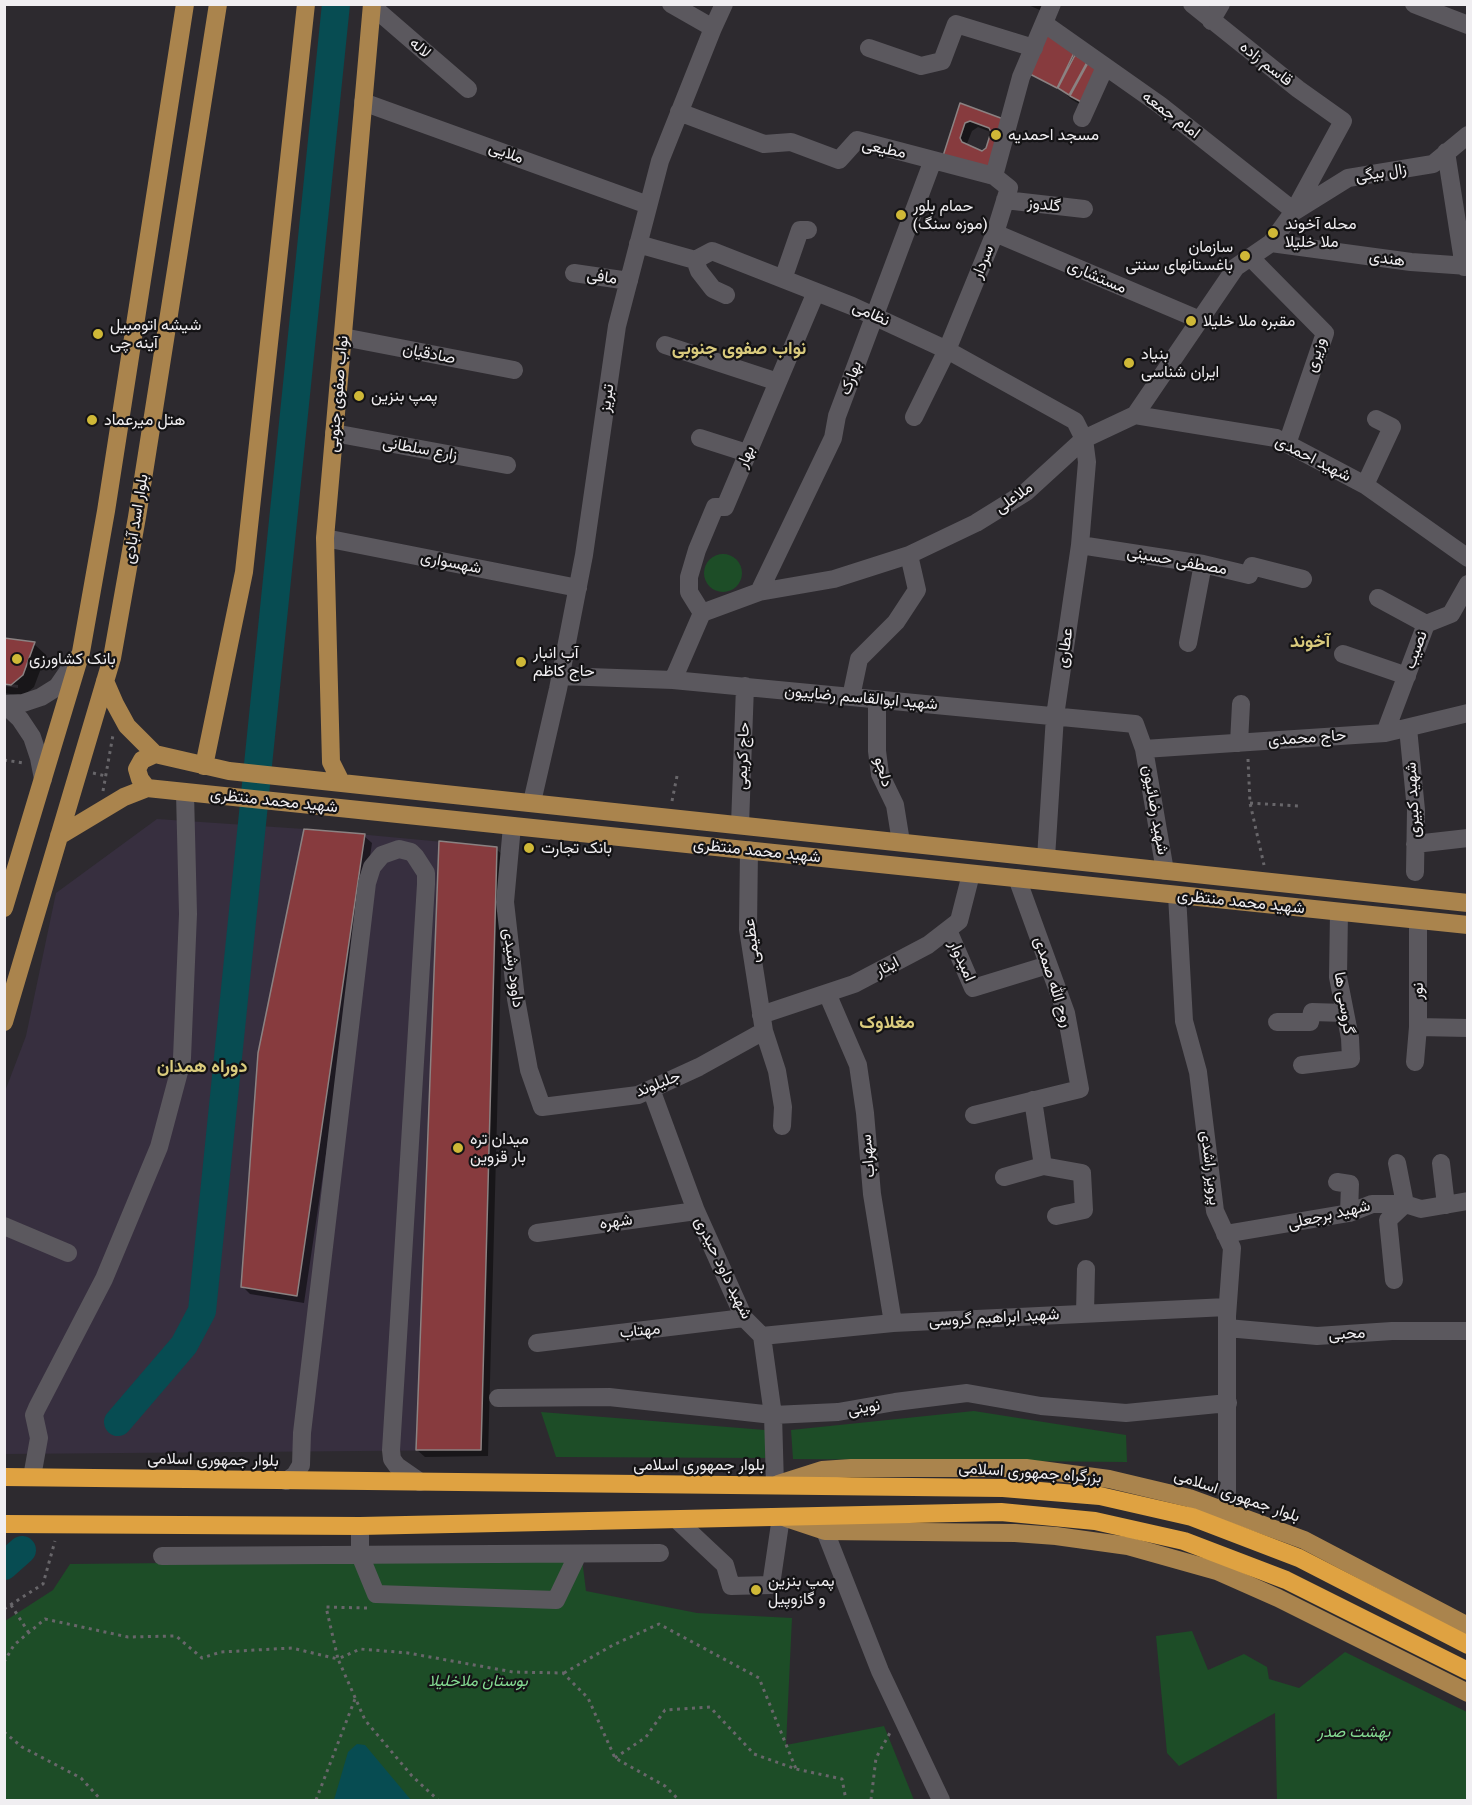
<!DOCTYPE html>
<html>
<head>
<meta charset="utf-8">
<style>
  body { margin:0 }
  #map { position:relative; width:1472px; height:1805px; overflow:hidden; background:#2d2a2f; font-family:Lora,serif }
  canvas { display:block }
  .frame { position:absolute; inset:0; border:6px solid #f0eef1; pointer-events:none }
</style>
</head>
<body>
<div id="map">
<canvas width="1472" height="1805"></canvas>
<div class="frame"></div>
</div>
<script>
const context = document.querySelector('canvas').getContext('2d');
context.lineJoin = 'round';
function fill(path, color) { context.fillStyle = color; context.fill(path, 'evenodd'); }
const toPath = rows => new Path2D(rows.map(r => 'M' + r).join(''));
function trace(path, color, width, dash) { context.strokeStyle = color; context.lineWidth = width; context.lineCap = dash ? 'butt' : 'round'; context.setLineDash(dash || []); context.stroke(path); }
function label(font, color, halo, rows, align = 'center') {
  context.font = font + ' Lora,Vazirmatn,serif'; context.lineWidth = 4.5; context.setLineDash([]); context.textBaseline = 'middle'; context.strokeStyle = halo; context.fillStyle = color; for (const [text, x, y, turn = 0] of rows) {
    context.save(); context.translate(x, y); context.rotate((+turn || 0) * Math.PI / 180); context.textAlign = isNaN(turn) ? turn : align; if (halo) context.strokeText(text, 0, 0); context.fillText(text, 0, 0); context.restore();
  }
}
fill(toPath([
  [157,819,304,829,497,847,481,1450,5,1454,4,1094,26,1036,56,893]
]), '#372f3f');
fill(toPath([
  '704 573a19 19 0 1 1 38 0a19 19 0 1 1-38 0Z',
  [974,1411,1126,1435,1127,1462,793,1459,791,1430],
  [541,1412,765,1430,765,1458,556,1457],
  [582,1559,586,1591,697,1613,792,1618,786,1745,884,1726,914,1800,5,1800,5,1621,53,1590,70,1564],
  [1192,1631,1208,1670,1244,1654,1267,1667,1269,1679,1299,1688,1345,1652,1467,1712,1467,1800,1277,1800,1275,1713,1179,1766,1167,1753,1156,1636]
]), '#1d4d27');
fill(toPath([
  [357,1744,365,1745,411,1800,334,1800,348,1752]
]), '#074c52');
fill(toPath([
  [1026,4,1062,4,1056,17],
  [1046,34,1105,72,1081,105,1071,99,1061,89,1031,75],
  [961,105,1005,121,998,176,952,163],
  [978,127,993,133,987,149,982,152,966,146,972,131],
  [4,639,34,644,46,655,34,687,23,696,4,693,4,686,18,688,18,685,4,683],
  [364,836,372,843,304,1303,250,1294,242,1286],
  [496,849,504,856,488,1456,425,1457,417,1450]
]), '#0007');
trace(toPath([
  [118,1422,184,1345,202,1311,336,4],
  [4,1566,22,1550]
]), '#074c52', 28);
const building = toPath([
  [1045,32,1075,51,1057,88,1026,72,1045,32],
  [1075,55,1087,62,1069,95,1058,88,1075,55],
  [1088,63,1103,68,1085,104,1070,96,1088,63],
  [960,103,1006,120,991,170,943,156,960,103],
  [970,121,989,128,991,132,986,148,982,151,962,142,960,138,965,123,970,121],
  [4,638,35,642,23,675,11,685,4,684,4,638],
  [304,829,365,834,297,1296,241,1287,258,1053,304,829],
  [439,841,497,847,481,1450,416,1450,439,841]
]);
fill(building, '#873b3e');
trace(building, '#8b8282', 1.5);
trace(toPath([
  [1248,759,1250,803,1264,865],
  [4,760,24,763],
  [93,773,106,776],
  [103,791,113,735],
  [672,801,677,776],
  [1250,803,1298,806],
  [11,1605,29,1633],
  [367,1608,326,1607,338,1659,360,1649,408,1653,513,1672,563,1673,588,1698,615,1758,665,1786,679,1800],
  [4,1609,43,1584,55,1541],
  [4,1662,14,1645,45,1619,128,1637,176,1636,202,1658,221,1652,292,1648,338,1659,365,1720,412,1776,438,1800],
  [564,1673,613,1645,659,1624,759,1678,796,1769],
  [4,1732,22,1747,81,1778,101,1800],
  [615,1758,646,1737,665,1710,710,1707,754,1754,796,1769,842,1779,846,1800],
  [316,1800,355,1699],
  [871,1800,876,1758,891,1731]
]), '#68666a', 3, [3, 4.5]);
trace(toPath([
  [671,4,713,28],
  [1414,4,1468,25],
  [372,6,468,89],
  [1211,21,1221,4],
  [1045,24,1160,105,1294,211],
  [869,48,921,66,942,61,956,24,1034,48],
  [363,102,648,205],
  [679,112,764,144,791,142,839,160,857,140,994,176,1009,188,995,233,947,350,914,417],
  [1082,118,1105,67],
  [1446,152,1464,267],
  [994,176,1021,77,1052,4],
  [1005,200,1084,209],
  [1295,211,1348,178,1433,164,1468,135],
  [995,233,1200,320],
  [1271,243,1411,262,1468,266],
  [638,244,695,260,712,251,852,306,947,350,1075,421,1084,439,1087,462,1080,545,1055,716,1046,858],
  [1250,257,1325,333,1287,444],
  [695,260,699,271,713,289,726,295],
  [574,273,629,281],
  [783,279,800,230,808,230],
  [343,337,514,370],
  [665,345,778,382],
  [1135,415,1276,438,1365,485,1468,558],
  [334,433,507,465],
  [700,438,747,453],
  [1365,485,1392,427,1376,419],
  [325,538,578,588],
  [1080,545,1203,564,1249,575,1252,566,1303,579],
  [759,592,833,438,837,416,933,160],
  [1378,598,1426,624],
  [702,613,689,592,689,577,697,550,715,507,725,507,816,292],
  [1188,643,1203,564],
  [1343,654,1407,676],
  [561,676,673,680,1135,724,1144,749,1165,871],
  [673,680,702,613,759,592,834,579,909,555,976,523,1026,492,1084,439,1135,415,1236,267,1271,243,1294,211,1343,121,1298,89,1192,4],
  [851,697,859,659,896,622,917,590,909,555],
  [877,699,877,751,880,774,895,805,901,842],
  [4,704,23,703,41,697,57,687,77,658],
  [4,704,20,719,32,737,39,758,43,779],
  [1408,728,1416,810,1415,872],
  [1385,733,1426,624,1451,614,1468,584],
  [1239,743,1241,704],
  [1144,749,1385,733,1468,713],
  [532,802,558,689,584,555,617,326,660,161,713,28,724,4],
  [740,825,745,686],
  [512,826,505,902,516,999,529,1070,542,1107,638,1095,699,1067,764,1031],
  [1415,844,1468,838],
  [749,850,748,929,764,1031,777,1071,783,1107,782,1126],
  [1177,895,1184,1021,1198,1072,1215,1211,1232,1248,1227,1316,1227,1511],
  [948,930,973,988,1048,965],
  [827,993,858,1065,865,1113,872,1194,893,1323],
  [761,1015,854,984,928,945,959,921,971,874],
  [1277,1022,1310,1022,1312,1012,1345,1013],
  [1418,1027,1468,1028],
  [1415,1062,1418,1027,1418,920],
  [1302,1065,1351,1059,1350,1038,1338,977,1339,912],
  [651,1089,696,1211,744,1318,762,1336,773,1415,775,1485],
  [974,1115,1080,1089,1066,1013,1017,878],
  [1441,1163,1446,1205],
  [1043,1166,1082,1173,1084,1210,1056,1216],
  [1004,1177,1043,1166,1033,1100],
  [1337,1182,1350,1184,1349,1213],
  [4,1226,68,1253],
  [537,1233,696,1211],
  [1225,1234,1349,1213,1372,1204,1405,1204,1421,1209,1468,1201],
  [1394,1280,1388,1220,1405,1204,1397,1163],
  [1085,1313,1086,1269],
  [1227,1328,1317,1336,1392,1331,1468,1331],
  [762,1336,893,1323,1227,1307],
  [537,1343,744,1318],
  [498,1398,609,1397,773,1415,838,1412,895,1402,967,1393,1041,1406,1126,1413,1228,1403],
  [32,1477,39,1438,34,1415,37,1408,104,1279,159,1147,179,1072,182,1058,188,914,185,793],
  [286,1481,295,1475,301,1465,302,1433,367,883,372,867,382,855,399,849,411,852,415,856,426,873,426,884,391,1450,392,1459,397,1466,420,1482],
  [677,1520,725,1565,731,1586,771,1585,781,1517],
  [360,1526,360,1555,376,1594,556,1600,578,1554],
  [825,1531,880,1671,941,1800],
  [162,1556,660,1553]
]), '#5b585e', 18);
trace(toPath([
  [105,681,115,704,127,726,155,754,229,771,1468,903],
  [204,766,244,572,306,4],
  [341,782,331,762,325,538,372,4],
  [147,788,140,779,137,769,142,760,155,754],
  [59,836,124,797,147,788,1468,925],
  [4,908,81,652,106,511,185,4],
  [4,1022,112,658,137,517,218,4],
  [778,1484,822,1470,851,1468,1026,1468,1109,1479,1189,1498,1304,1540,1468,1626],
  [786,1518,825,1531,1015,1533,1056,1536,1128,1546,1217,1571,1278,1598,1468,1693]
]), '#aa844d', 18);
trace(toPath([
  [4,1477,1003,1488,1100,1496,1192,1517,1299,1558,1468,1645],
  [4,1524,360,1526,1001,1512,1095,1521,1184,1541,1286,1580,1468,1671]
]), '#dfa241', 18);
for (const [x, y, r, color] of [
  [996,135,6,"#cfb837"],
  [901,215,6,"#cfb837"],
  [1273,233,6,"#cfb837"],
  [1245,256,6,"#cfb837"],
  [1191,321,6,"#cfb837"],
  [98,334,6,"#cfb837"],
  [1129,363,6,"#cfb837"],
  [359,396,6,"#cfb837"],
  [92,420,6,"#cfb837"],
  [17,659,6,"#cfb837"],
  [521,662,6,"#cfb837"],
  [529,848,6,"#cfb837"],
  [458,1148,6,"#cfb837"],
  [756,1590,6,"#cfb837"]
]) { const dot = new Path2D(); dot.arc(x, y, r, 0, 2 * Math.PI); context.fillStyle = color; context.fill(dot); trace(dot, '#141315', 2); }
label('16px', '#f0eef1', '#141315', [
  ["لاله",420,48,41],
  ["قاسم زاده",1266,64,38],
  ["امام جمعه",1171,115,37],
  ["مطیعی",884,149,12],
  ["ملایی",506,153,20],
  ["زال بیگی",1381,173,-9],
  ["گلدوز",1044,205,6],
  ["هندی",1387,259,8],
  ["سردار",983,262,-68],
  ["مافی",602,277,8],
  ["مستشاری",1097,277,23],
  ["نظامی",871,314,24],
  ["صادقیان",429,354,11],
  ["وزیری",1316,355,-73],
  ["بهارک",851,378,-69],
  ["نواب صفوی جنوبی",338,394,-85],
  ["تبریز",607,398,-82],
  ["زارع سلطانی",420,449,10],
  ["بهار",746,457,-67],
  ["شهید احمدی",1313,459,27],
  ["ملاعلی",1014,498,-35],
  ["بلوار اسد آبادی",136,519,-81],
  ["مصطفی حسینی",1177,561,10],
  ["شهسواری",451,563,11],
  ["عطاری",1065,648,-82],
  ["نصیب",1416,650,-70],
  ["شهید ابوالقاسم رضاییون",861,698,5],
  ["حاج محمدی",1307,738,-4],
  ["حاج کریمی",743,756,-88],
  ["دلجو",883,772,74],
  ["شهید کبیری",1413,800,-93],
  ["شهید محمد منتظری",274,801,6],
  ["شهید رضائیون",1155,810,80],
  ["شهید محمد منتظری",757,851,6],
  ["شهید محمد منتظری",1241,902,6],
  ["عظیمی",752,941,-97],
  ["امیدوار",962,961,66],
  ["ایثار",887,967,-28],
  ["داوود رشیدی",513,968,83],
  ["روح الله صمدی",1053,982,72],
  ["نور",1418,991,-89],
  ["گروسی ها",1344,1003,81],
  ["جلیلوند",658,1084,-22],
  ["سهراب",868,1156,-95],
  ["پرویز راشدی",1210,1168,83],
  ["شهید برجعلی",1329,1215,-13],
  ["شهره",616,1222,-8],
  ["شهید داود حیدری",723,1268,64],
  ["شهید ابراهیم گروسی",994,1318,-3],
  ["مهتاب",640,1331,-6],
  ["محبی",1347,1334,-3],
  ["نوینی",864,1408,-10],
  ["بلوار جمهوری اسلامی",213,1460,1],
  ["بلوار جمهوری اسلامی",699,1465],
  ["بزرگراه جمهوری اسلامی",1030,1473,4],
  ["بلوار جمهوری اسلامی",1237,1496,19]
]);
label('16px', '#f0eef1', '#141315', [
  ["مسجد احمدیه",1008,135],
  ["حمام بلور",913,206],
  ["(موزه سنگ)",913,224],
  ["محله آخوند",1285,224],
  ["ملا خلیلا",1285,242],
  ["سازمان",1233,247,"right"],
  ["باغستانهای سنتی",1233,265,"right"],
  ["مقبره ملا خلیلا",1203,321],
  ["شیشه اتومبیل",110,325],
  ["آینه چی",110,343],
  ["بنیاد",1141,354],
  ["ایران شناسی",1141,372],
  ["پمپ بنزین",371,396],
  ["هتل میرعماد",104,420],
  ["آب انبار",533,653],
  ["حاج کاظم",533,671],
  ["بانک کشاورزی",29,659],
  ["بانک تجارت",541,848],
  ["میدان تره",470,1139],
  ["بار قزوین",470,1157],
  ["پمپ بنزین",768,1581],
  ["و گازوپیل",768,1599]
], 'left');
label('italic 16px', '#84db92', '#141315', [
  ["بوستان ملاخلیلا",478,1681],
  ["بهشت صدر",1354,1732]
]);
label('bold 18px', '#dacb7d', '#141315', [
  ["نواب صفوی جنوبی",739,349],
  ["آخوند",1310,642],
  ["مغلاوک",887,1023],
  ["دوراه همدان",202,1067]
]);
</script>
</body>
</html>
